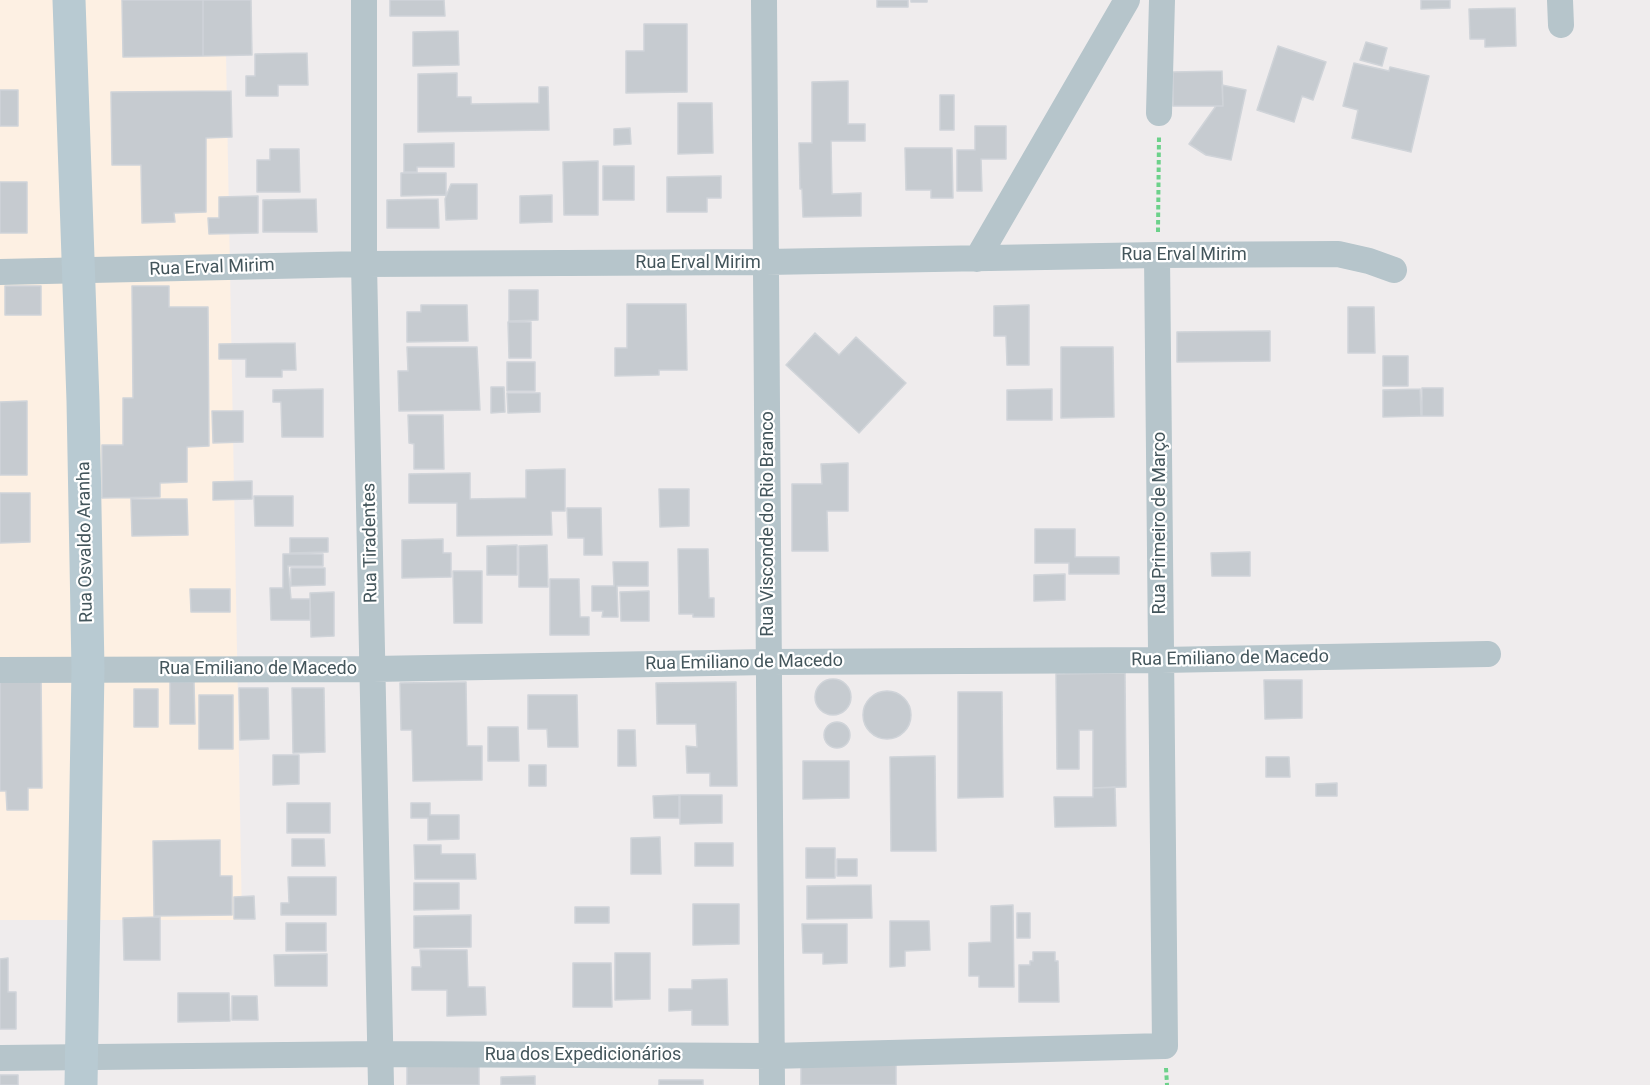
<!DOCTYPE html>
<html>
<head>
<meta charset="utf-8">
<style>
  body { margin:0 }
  canvas { display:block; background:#efeced }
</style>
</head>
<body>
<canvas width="1650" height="1085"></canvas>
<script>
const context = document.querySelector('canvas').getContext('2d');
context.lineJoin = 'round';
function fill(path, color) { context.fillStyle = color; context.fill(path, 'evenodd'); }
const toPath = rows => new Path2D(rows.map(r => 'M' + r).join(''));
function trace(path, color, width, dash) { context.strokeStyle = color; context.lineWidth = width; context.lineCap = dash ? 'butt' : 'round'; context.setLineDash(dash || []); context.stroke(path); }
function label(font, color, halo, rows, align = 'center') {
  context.font = font + ' Roboto,sans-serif'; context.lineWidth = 4.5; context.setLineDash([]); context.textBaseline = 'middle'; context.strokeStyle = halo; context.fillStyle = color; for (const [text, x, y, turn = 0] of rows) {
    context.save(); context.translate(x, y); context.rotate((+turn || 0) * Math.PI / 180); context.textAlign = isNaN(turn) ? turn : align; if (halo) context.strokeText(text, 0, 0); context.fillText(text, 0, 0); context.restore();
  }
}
fill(toPath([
  [0,0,225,0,242,920,0,920]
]), '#fdf0e3');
const building = toPath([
  [122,0,203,0,203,56,123,57,122,0],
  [203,0,251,0,252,55,203,56,203,0],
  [390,0,444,0,445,16,390,16,390,0],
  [877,0,908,0,908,7,877,7,877,0],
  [911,0,927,0,927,2,911,2,911,0],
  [1421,0,1450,0,1450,8,1421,9,1421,0],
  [1515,8,1516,46,1485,47,1485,39,1470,39,1469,9,1515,8],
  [644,24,687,24,687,92,626,93,626,51,644,51,644,24],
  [458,31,459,65,413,66,413,32,458,31],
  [1366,42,1387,48,1382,66,1360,60,1366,42],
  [1278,46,1326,62,1313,100,1302,96,1294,122,1257,110,1278,46],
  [307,53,308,85,278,85,278,96,246,96,246,76,255,76,255,54,307,53],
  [1354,63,1389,71,1390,67,1429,76,1411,152,1352,138,1358,110,1343,106,1354,63],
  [1222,71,1223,106,1173,106,1173,72,1222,71],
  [457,73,457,97,471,97,471,104,539,103,539,87,548,87,549,130,418,132,418,74,457,73],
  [848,81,848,124,865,124,865,141,831,141,832,194,861,193,861,216,803,217,802,189,800,189,799,143,812,143,812,82,848,81],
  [1222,85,1246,90,1231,160,1206,155,1189,144,1216,106,1223,106,1222,85],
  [0,90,18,90,18,126,0,126,0,90],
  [231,91,232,137,206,138,206,212,174,213,175,222,142,223,141,165,112,165,111,92,231,91],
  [940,95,954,95,954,130,940,130,940,95],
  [678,103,712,103,713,153,678,154,678,103],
  [975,126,1006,126,1006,159,981,159,982,191,957,191,957,150,975,150,975,126],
  [630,128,631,144,614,145,614,129,630,128],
  [454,143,454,167,417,167,417,172,404,172,404,144,454,143],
  [905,148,952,148,953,198,931,198,931,190,906,190,905,148],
  [270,149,299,149,300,192,257,192,257,160,270,160,270,149],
  [598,161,598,215,564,215,563,162,598,161],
  [603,166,634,166,634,200,603,200,603,166],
  [401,173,446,173,446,195,401,196,401,173],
  [721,176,721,198,707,198,707,212,667,212,667,177,721,176],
  [0,182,27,182,27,233,0,233,0,182],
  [451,184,477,184,477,219,446,220,445,199,451,184],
  [552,195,552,222,520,223,520,196,552,195],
  [258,196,258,233,209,234,208,218,219,218,219,197,258,196],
  [316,199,317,232,263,232,263,200,316,199],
  [438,199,439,228,387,228,387,200,438,199],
  [5,286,41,286,41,315,5,315,5,286],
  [132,286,169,286,169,307,208,307,209,446,187,447,187,482,160,483,160,497,102,498,102,445,123,445,123,398,133,398,132,286],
  [509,290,538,290,538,320,509,321,509,290],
  [627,304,686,304,687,370,659,370,659,375,615,376,615,348,627,348,627,304],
  [421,305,467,305,468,341,407,342,407,312,421,312,421,305],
  [1029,305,1029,365,1007,365,1006,336,994,336,994,306,1029,305],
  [1348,307,1374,307,1375,353,1348,353,1348,307],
  [508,322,531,322,531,358,509,358,508,322],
  [1270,331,1270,361,1177,362,1177,332,1270,331],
  [815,333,839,355,856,337,906,383,859,433,786,365,815,333],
  [295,343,296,370,282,370,282,377,246,377,246,359,219,359,219,344,295,343],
  [407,347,477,347,480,410,399,411,398,371,408,371,407,347],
  [1061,347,1113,347,1114,417,1061,418,1061,347],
  [1383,356,1408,356,1408,386,1383,386,1383,356],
  [507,362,535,362,535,391,507,391,507,362],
  [491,387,504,387,505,412,491,413,491,387],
  [1422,388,1443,388,1443,416,1422,416,1422,388],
  [323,389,323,437,282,437,281,402,273,402,273,390,323,389],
  [1052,389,1052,420,1007,420,1007,390,1052,389],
  [1420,389,1421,416,1383,417,1383,390,1420,389],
  [507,393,540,393,540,412,508,413,507,393],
  [27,401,27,475,0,475,0,402,27,401],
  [212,411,243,411,243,442,213,443,212,411],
  [408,415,443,415,444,469,414,469,414,444,409,443,408,415],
  [848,463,848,511,827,511,828,551,792,551,792,484,822,484,821,464,848,463],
  [565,469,565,511,551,511,552,535,457,536,457,503,409,503,409,474,470,473,470,499,526,498,526,470,565,469],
  [252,481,252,499,213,500,213,482,252,481],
  [659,489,689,489,689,526,660,527,659,489],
  [0,493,30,493,30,542,0,543,0,493],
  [254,496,293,496,293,526,255,526,254,496],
  [131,499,187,499,188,535,132,536,131,499],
  [567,508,601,508,602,555,584,555,584,538,568,538,567,508],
  [1035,529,1075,529,1075,557,1119,557,1119,574,1069,574,1069,563,1035,563,1035,529],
  [290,538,328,538,328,552,290,553,290,538],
  [443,539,443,553,451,553,451,577,402,578,402,540,443,539],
  [517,545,517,575,487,575,487,546,517,545],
  [547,545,548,587,519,587,519,546,547,545],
  [678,549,708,549,709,598,714,598,714,617,693,617,693,614,679,614,678,549],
  [1250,552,1250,576,1212,576,1211,553,1250,552],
  [283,554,323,554,323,566,288,566,291,599,310,599,310,620,271,620,270,588,283,588,283,554],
  [613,562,648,562,648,586,617,586,618,617,602,617,603,611,592,611,592,586,614,586,613,562],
  [291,568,325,568,325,585,291,586,291,568],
  [453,571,482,571,482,623,454,623,453,571],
  [1065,574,1065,600,1034,601,1034,575,1065,574],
  [550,579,579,579,580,617,589,617,589,635,550,635,550,579],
  [190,589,230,589,230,612,191,612,190,589],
  [649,591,649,621,621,621,620,592,649,591],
  [334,592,334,636,311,637,310,593,334,592],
  [41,670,42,788,28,788,28,810,7,810,6,791,0,791,0,671,41,670],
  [1125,673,1126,787,1093,788,1093,730,1079,730,1079,769,1057,769,1056,674,1125,673],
  '815 697a18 18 0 1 1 36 0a18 18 0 1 1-36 0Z',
  [1264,680,1302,680,1302,718,1265,719,1264,680],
  [170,682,194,682,195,724,170,724,170,682],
  [466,682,467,746,482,746,482,780,413,781,412,730,401,730,400,683,466,682],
  [736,682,737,786,710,786,710,773,687,773,686,746,697,747,696,724,657,724,656,683,736,682],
  [239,688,268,688,269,739,240,740,239,688],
  [292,688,324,688,325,752,293,753,292,688],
  [134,689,158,689,158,727,134,727,134,689],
  '863 715a24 24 0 1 1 48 0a24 24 0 1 1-48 0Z',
  [958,692,1002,692,1003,797,958,798,958,692],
  [199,695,233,695,233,749,199,749,199,695],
  [528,695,577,695,578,747,548,747,547,729,528,729,528,695],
  '824 735a13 13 0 1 1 26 0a13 13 0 1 1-26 0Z',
  [488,727,518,727,519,761,488,761,488,727],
  [618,730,635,730,636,766,618,766,618,730],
  [273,755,299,755,299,784,273,785,273,755],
  [935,756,936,851,891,851,890,757,935,756],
  [1266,757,1289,757,1290,777,1266,777,1266,757],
  [803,761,849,761,849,798,803,799,803,761],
  [529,765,546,765,546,786,529,786,529,765],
  [1337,783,1337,796,1316,796,1316,784,1337,783],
  [1115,787,1116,826,1055,827,1054,797,1093,797,1093,788,1115,787],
  [679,795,679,818,654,818,653,796,679,795],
  [680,795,722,795,722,823,680,824,680,795],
  [287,803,330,803,330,833,287,833,287,803],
  [411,803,430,803,430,815,459,815,459,839,428,840,428,818,411,818,411,803],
  [660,837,661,874,631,874,631,838,660,837],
  [292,839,324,839,325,866,292,866,292,839],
  [220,840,220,876,232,876,232,915,154,916,153,841,220,840],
  [695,843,733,843,733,866,695,866,695,843],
  [414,845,441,845,441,854,475,854,476,879,415,879,414,845],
  [806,848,835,848,835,878,806,878,806,848],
  [837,859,857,859,857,876,837,876,837,859],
  [288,877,336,877,336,915,281,915,281,903,289,903,288,877],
  [414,883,459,883,459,909,414,910,414,883],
  [871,885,872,918,807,919,807,886,871,885],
  [254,896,255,919,234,919,234,897,254,896],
  [693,904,739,904,739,944,693,945,693,904],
  [1013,905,1014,987,979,987,979,976,969,976,969,943,991,942,991,906,1013,905],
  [575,907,609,907,609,923,575,923,575,907],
  [1017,913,1030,913,1030,938,1017,938,1017,913],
  [471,915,471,947,414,948,414,916,471,915],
  [160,917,160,960,124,960,123,918,160,917],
  [890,921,929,921,930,950,905,951,905,966,890,967,890,921],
  [286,923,326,923,326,951,286,951,286,923],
  [802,924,847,924,847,963,823,964,823,953,803,953,802,924],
  [420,950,467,950,468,987,485,987,486,1015,447,1016,447,990,412,990,412,967,421,967,420,950],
  [1033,952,1055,952,1055,961,1058,961,1059,1002,1019,1002,1019,965,1030,965,1030,961,1033,961,1033,952],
  [615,953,650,953,650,999,615,1000,615,953],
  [327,954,327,986,275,986,274,955,327,954],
  [8,958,8,992,16,992,16,1029,0,1029,0,959,8,958],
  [573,963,611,963,612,1007,573,1007,573,963],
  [727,979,728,1025,692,1025,692,1010,669,1011,669,989,692,989,692,980,727,979],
  [178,993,229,993,230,1021,178,1022,178,993],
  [232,996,257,996,258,1020,232,1020,232,996],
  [479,1064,479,1085,407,1085,407,1065,479,1064],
  [896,1065,896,1085,801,1085,801,1066,896,1065],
  [0,1075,18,1075,18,1085,0,1085,0,1075],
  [535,1076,535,1085,501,1085,501,1077,535,1076],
  [659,1080,703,1080,703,1085,659,1085,659,1080]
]);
fill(building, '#c6cbd0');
trace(building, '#d0d4d9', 1.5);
trace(toPath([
  [1158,232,1159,135],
  [1166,1068,1167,1085]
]), '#6cd18a', 4, [4.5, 3]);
trace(toPath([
  [364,0,364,264,381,1085],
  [764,0,772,1085],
  [1560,0,1561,25],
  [1159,113,1162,0],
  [977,259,1127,0],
  [0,272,364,264,766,262,1157,255,1338,254,1369,261,1394,270],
  [0,670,373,669,769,662,1161,660,1488,654],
  [0,1058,381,1054,771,1056,1165,1046,1157,255]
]), '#b6c5cb', 26);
trace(toPath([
  [69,0,83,401,88,669,81,1085]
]), '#b8cad2', 33);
label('18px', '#43555b', '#fff', [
  ["Rua Erval Mirim",1184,255],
  ["Rua Erval Mirim",698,263],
  ["Rua Erval Mirim",212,268,-2],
  ["Rua Primeiro de Março",1160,523,-90],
  ["Rua Visconde do Rio Branco",768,524,-90],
  ["Rua Osvaldo Aranha",86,542,-91],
  ["Rua Tiradentes",371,543,-91],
  ["Rua Emiliano de Macedo",1230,659,-1],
  ["Rua Emiliano de Macedo",744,663,-1],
  ["Rua Emiliano de Macedo",258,669],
  ["Rua dos Expedicionários",583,1055]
]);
</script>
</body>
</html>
